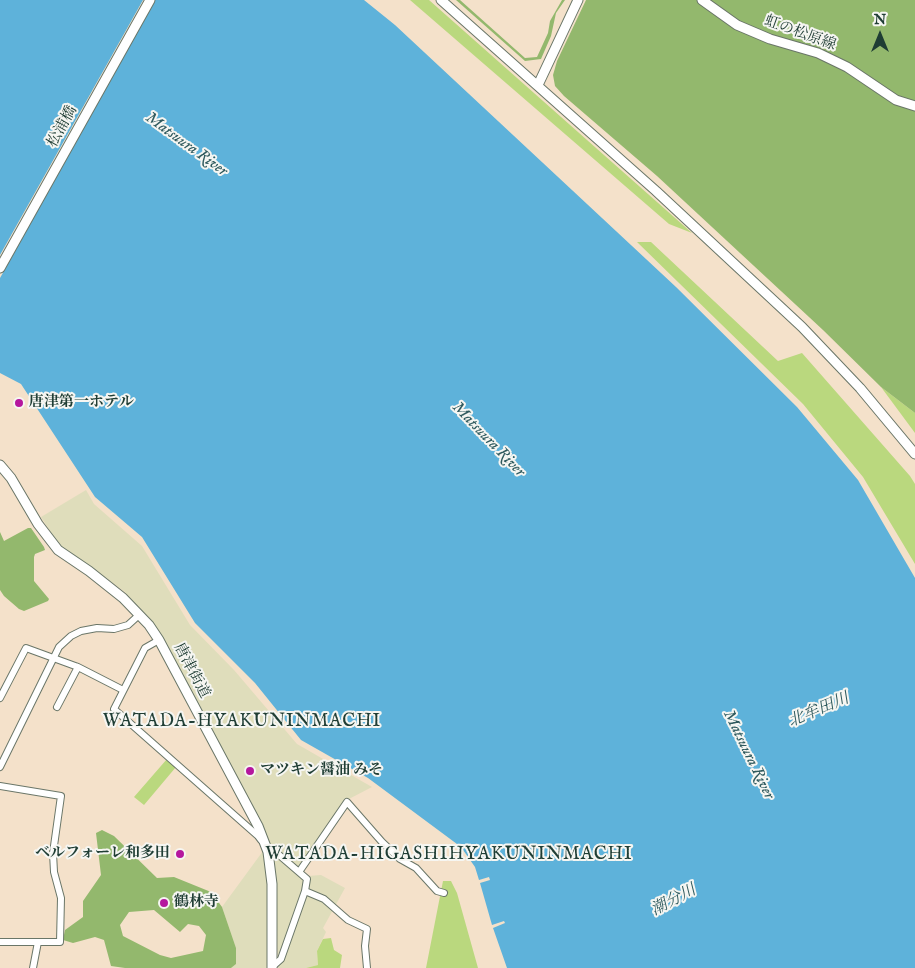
<!DOCTYPE html>
<html>
<head>
<meta charset="utf-8">
<style>
  body { margin:0 }
  #map { position:relative; width:915px; height:968px; overflow:hidden; background:#f4e1ca; font-family:"IM FELL English",serif }
  canvas { display:block }
  .north { position:absolute; left:855px; top:10px; width:50px; height:50px; -webkit-text-stroke:4px #f6f6f2; paint-order:stroke; rotate:0deg; font-size:14px; font-weight:700; line-height:20px; text-align:center; color:#1f3d34 }
  .north::after { content:''; display:block; margin:auto; width:18px; height:22px; background:#1f3d34; clip-path:polygon(50% 0,100% 100%,50% 72%,0 100%) }
</style>
</head>
<body>
<div id="map">
<canvas width="915" height="968"></canvas>
<div class="north">N</div>
</div>
<script>
const context = document.querySelector('canvas').getContext('2d');
context.lineJoin = 'round';
function fill(path, color) { context.fillStyle = color; context.fill(path, 'evenodd'); }
const toPath = rows => new Path2D(rows.map(r => 'M' + r).join(''));
function trace(path, color, width, dash) { context.strokeStyle = color; context.lineWidth = width; context.lineCap = dash ? 'butt' : 'round'; context.setLineDash(dash || []); context.stroke(path); }
function label(font, color, halo, rows, align = 'center') {
  context.font = font + ' "IM FELL English","Noto Serif JP",serif'; context.lineWidth = 4; context.setLineDash([]); context.textBaseline = 'middle'; context.strokeStyle = halo; context.fillStyle = color; for (const [text, x, y, turn = 0] of rows) {
    context.save(); context.translate(x, y); context.rotate((+turn || 0) * Math.PI / 180); context.textAlign = isNaN(turn) ? turn : align; if (halo) context.strokeText(text, 0, 0); context.fillText(text, 0, 0); context.restore();
  }
}
fill(toPath([
  [86,490,94,504,142,546,190,625,234,670,297,744,372,787,347,800,299,870,308,876,321,875,345,888,323,928,326,932,317,951,318,965,306,968,278,968,276,884,272,849,260,820,162,637,125,592,90,566,61,548,41,517],
  [263,851,265,856,268,884,267,968,231,968,236,964,236,948,222,907]
]), '#dfddbb');
fill(toPath([
  [410,0,429,0,692,233,669,224],
  [637,242,651,242,778,361,802,353,910,476,915,484,915,564,863,477,803,404],
  [881,387,915,413,915,433],
  [167,759,176,767,144,805,134,797],
  [443,881,451,881,457,893,478,968,426,968],
  [331,938,334,950,342,955,340,968,306,968,318,965,317,951,323,939]
]), '#bad87e');
fill(toPath([
  [456,0,460,0,525,58,537,57,548,33,550,21,562,0,565,0,556,13,551,36,541,59,525,61],
  [586,0,915,0,915,413,881,387,823,330,657,176,564,96,555,86,553,75,557,61],
  [28,528,31,528,44,547,45,550,35,554,34,557,34,581,49,599,48,601,24,611,19,609,4,596,0,590,0,532,4,541],
  [102,830,114,836,157,878,174,877,211,892,222,907,236,948,236,964,231,968,125,968,111,966,104,940,95,937,73,943,63,940,65,930,83,917,83,901,101,875,96,833],
  [154,910,180,932,188,924,199,926,206,935,203,951,171,958,160,955,123,936,120,925,129,912]
]), '#93b86d');
fill(toPath([
  [0,0,364,0,395,25,676,287,797,407,858,480,915,578,915,968,507,968,493,928,505,923,504,921,492,925,480,883,490,880,489,877,479,880,475,867,461,847,368,778,301,740,255,683,195,623,142,537,95,497,21,384,0,373]
]), '#5eb2da');
fill(toPath([
  [143,0,155,0,0,278,0,255]
]), '#f4e1ca');
const minor = toPath([
  [159,640,145,648,114,709,258,836,261,840],
  [0,698,26,648,78,667,123,690],
  [57,707,78,667],
  [0,767,59,647,71,636,81,631,97,628,114,629,128,625,139,615],
  [0,786,61,796,53,853,54,872,61,898,60,942,0,942],
  [266,848,268,852,278,854,307,879,305,891,281,959,272,967],
  [299,872,347,802,382,842,400,859,416,868,437,891,444,893],
  [305,891,324,899,348,920,367,929,365,946,367,968],
  [33,968,38,942]
]);
const tertiary = toPath([
  [441,0,656,191,802,327,860,388,915,454],
  [538,85,578,0],
  [0,465,11,478,38,524,58,550,89,571,123,598,149,625,159,640,258,826,268,852,272,884,272,968]
]);
const secondary = toPath([
  [702,0,737,25,770,39,818,53,847,67,896,100,915,106],
  [0,268,150,0]
]);
trace(minor, '#6a7668', 8);
trace(tertiary, '#6a7668', 11);
trace(secondary, '#6a7668', 11);
trace(minor, '#fff', 6);
trace(tertiary, '#fff', 9);
trace(secondary, '#fff', 9);
for (const [x, y, r, color] of [
  [19,403,5,"#b5179e"],
  [250,771,5,"#b5179e"],
  [180,854,5,"#b5179e"],
  [164,903,5,"#b5179e"]
]) { const dot = new Path2D(); dot.arc(x, y, r, 0, 2 * Math.PI); context.fillStyle = color; context.fill(dot); trace(dot, '#f6f6f2', 2); }
label('15px', '#1f3d34', '#f6f6f2', [
  ["虹の松原線",800,34,20],
  ["松浦橋",63,127,-61],
  ["唐津街道",191,671,62]
]);
label('bold 15px', '#1f3d34', '#f6f6f2', [
  ["唐津第一ホテル",29,403],
  ["マツキン醤油 みそ",260,771],
  ["ベルフォーレ和多田",170,854,"right"],
  ["鶴林寺",174,903]
], 'left');
label('italic 16px', '#2f5a5e', '#f6f6f2', [
  ["Matsuura River",186,145,36],
  ["Matsuura River",488,440,46],
  ["北牟田川",819,711,-23],
  ["Matsuura River",748,755,64],
  ["潮分川",674,901,-28]
]);
context.letterSpacing = '1px';
label('18px', '#1f3d34', '#f6f6f2', [
  ["WATADA-HYAKUNINMACHI",242,722],
  ["WATADA-HIGASHIHYAKUNINMACHI",449,855]
]);
context.letterSpacing = '0px';
</script>
</body>
</html>
